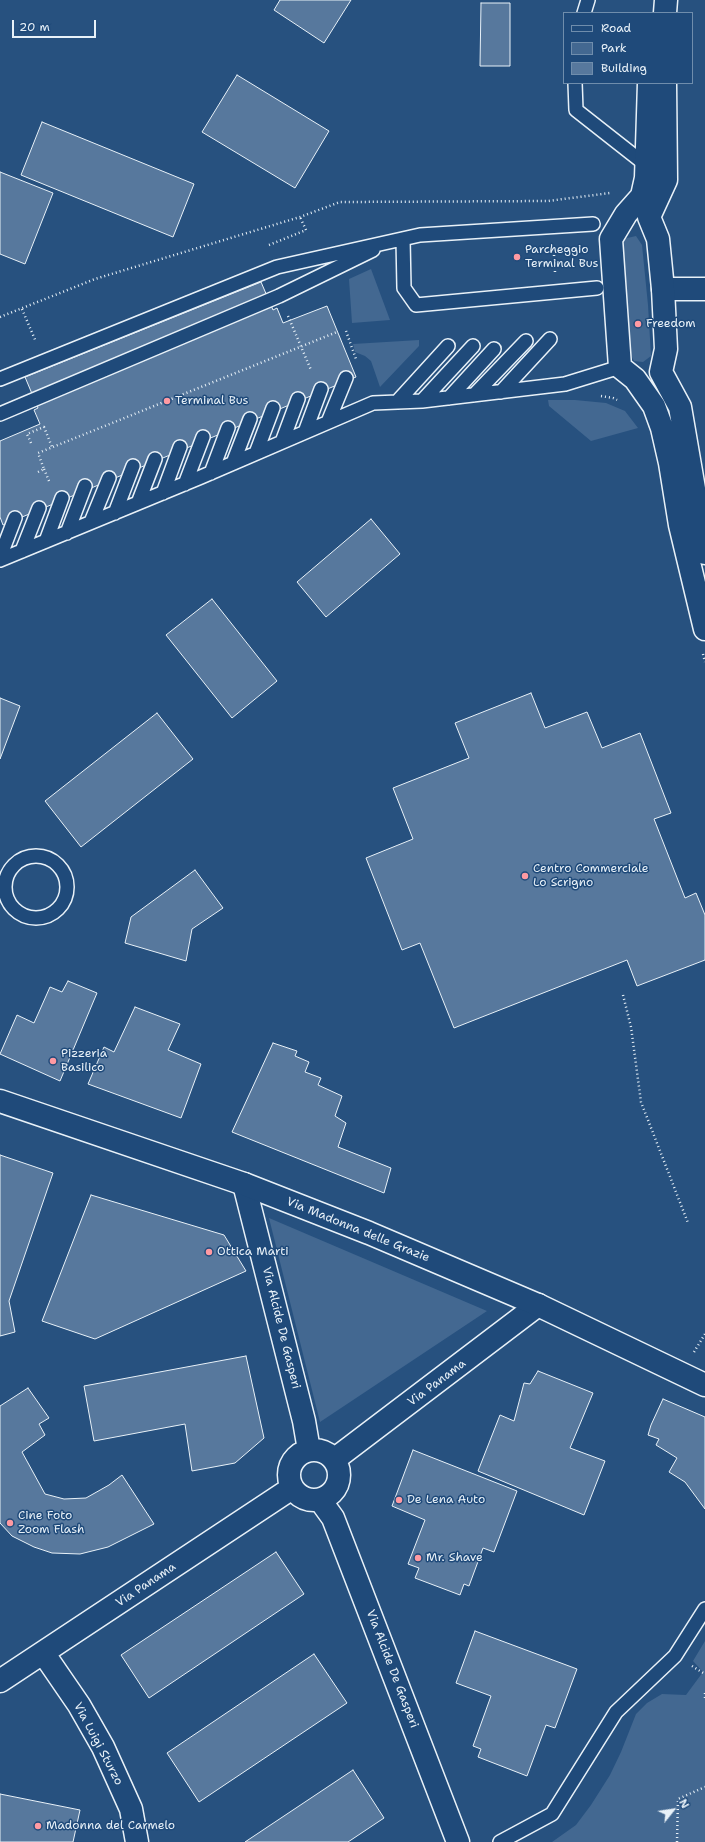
<!DOCTYPE html>
<html>
<head>
<meta charset="utf-8">
<style>
  body { margin:0 }
  #map { position:relative; width:705px; height:1842px; overflow:hidden; background:#27517f; font-family:"Shantell Sans",sans-serif }
  canvas { display:block }
  .legend { position:absolute; left:563px; top:12px; width:130px; height:72px; box-sizing:border-box; background:#1f4a7a; border:1px solid #6f8dac; margin:0; padding:5px 7px; list-style:none; font-size:12px; color:#e8f1f8 }
  .legend li { display:flex; align-items:center; gap:8px; height:20px }
  .legend b { width:20px; border:1px solid #6f8dac }
  .north { position:absolute; left:653px; top:1790px; width:40px; height:40px; -webkit-text-stroke:3px #1f4a7a; paint-order:stroke; rotate:60deg; font-size:11px; font-weight:700; line-height:16px; text-align:center; color:#e8f1f8 }
  .north::after { content:''; display:block; margin:auto; width:14px; height:18px; background:#e8f1f8; clip-path:polygon(50% 0,100% 100%,50% 72%,0 100%) }
  .scale { position:absolute; left:12px; top:20px; width:84px; height:18px; box-sizing:border-box; border:2px solid #e8f1f8; border-top:0; padding-left:5px; font-size:12px; line-height:14px; white-space:nowrap; color:#e8f1f8; -webkit-text-stroke:3px #1f4a7a; paint-order:stroke }
</style>
</head>
<body>
<div id="map">
<canvas width="705" height="1842"></canvas>
<ul class="legend">
<li><b style="height:5px;background:#1f4a7a"></b>Road</li>
<li><b style="height:11px;background:#436891"></b>Park</li>
<li><b style="height:11px;background:#57789d"></b>Building</li>
</ul>
<div class="north">N</div>
<div class="scale">20 m</div>
</div>
<script>
const context = document.querySelector('canvas').getContext('2d');
context.lineJoin = 'round';
function fill(path, color) { context.fillStyle = color; context.fill(path, 'evenodd'); }
const toPath = rows => new Path2D(rows.map(r => 'M' + r).join(''));
function trace(path, color, width, dash) { context.strokeStyle = color; context.lineWidth = width; context.lineCap = dash ? 'butt' : 'round'; context.setLineDash(dash || []); context.stroke(path); }
function label(font, color, halo, rows, align = 'center') {
  context.font = font + ' "Shantell Sans",sans-serif'; context.lineWidth = 3; context.setLineDash([]); context.textBaseline = 'middle'; context.strokeStyle = halo; context.fillStyle = color; for (const [text, x, y, turn = 0] of rows) {
    context.save(); context.translate(x, y); context.rotate((+turn || 0) * Math.PI / 180); context.textAlign = isNaN(turn) ? turn : align; if (halo) context.strokeText(text, 0, 0); context.fillText(text, 0, 0); context.restore();
  }
}
fill(toPath([
  [636,236,642,245,648,305,651,356,643,362,634,361,627,348,619,246,623,239],
  [371,269,390,320,352,323,349,279],
  [419,340,419,346,380,387,371,361,365,356,355,352,353,344],
  [548,400,575,400,606,403,625,411,638,428,591,441,549,406],
  [269,1218,487,1311,320,1422],
  [705,1641,705,1842,552,1842,576,1825,591,1805,610,1775,621,1752,636,1714,647,1703,662,1694,686,1695,703,1672,693,1661]
]), '#436891');
const building = toPath([
  [280,0,351,0,324,43,274,10,280,0],
  [481,3,510,3,510,66,480,66,481,3],
  [237,75,329,131,295,188,202,132,237,75],
  [42,122,194,184,173,237,21,175,42,122],
  [0,172,53,193,25,264,0,254,0,172],
  [261,282,273,310,277,308,283,323,327,306,356,377,3,525,0,517,0,441,40,424,34,410,38,408,25,377,261,282],
  [371,519,400,554,326,617,297,582,371,519],
  [212,599,277,681,232,718,166,635,212,599],
  [531,693,545,728,587,712,602,748,640,733,671,813,654,819,685,898,696,893,705,915,705,960,637,986,627,960,454,1028,420,943,402,950,366,858,413,839,393,788,469,758,455,723,531,693],
  [0,698,20,706,0,759,0,698],
  [157,713,193,759,81,847,45,801,157,713],
  [195,870,223,908,192,929,186,961,125,943,131,917,195,870],
  [68,981,97,993,60,1081,0,1054,17,1015,34,1023,50,987,62,992,68,981],
  [135,1007,180,1024,168,1050,201,1064,181,1118,88,1084,104,1047,114,1052,135,1007],
  [273,1043,297,1051,295,1056,309,1062,305,1072,321,1078,318,1085,342,1096,335,1116,346,1123,338,1147,391,1168,384,1193,232,1132,273,1043],
  [0,1155,53,1173,9,1301,15,1332,0,1336,0,1155],
  [91,1195,224,1235,246,1271,95,1339,42,1321,91,1195],
  [246,1356,264,1438,235,1463,192,1471,185,1424,94,1441,84,1386,246,1356],
  [538,1371,593,1393,570,1448,605,1461,584,1515,478,1471,500,1415,514,1421,524,1383,530,1384,538,1371],
  [28,1388,49,1418,39,1424,45,1435,22,1452,45,1494,64,1499,86,1498,109,1485,122,1475,154,1524,108,1547,80,1554,52,1553,34,1547,12,1536,0,1523,0,1406,28,1388],
  [663,1399,705,1417,705,1509,685,1482,669,1472,677,1458,656,1445,659,1439,648,1435,651,1425,663,1399],
  [413,1450,517,1491,494,1552,483,1548,469,1586,464,1584,460,1595,415,1578,419,1568,408,1564,425,1520,392,1506,413,1450],
  [276,1552,304,1594,149,1698,121,1655,276,1552],
  [475,1631,577,1669,555,1728,546,1725,527,1776,478,1757,481,1749,473,1746,491,1696,456,1683,475,1631],
  [314,1654,347,1703,199,1802,167,1753,314,1654],
  [353,1770,384,1818,348,1842,245,1842,353,1770],
  [0,1794,80,1810,73,1842,0,1842,0,1794]
]);
fill(building, '#57789d');
trace(building, '#e8f1f8', 1);
const lane = toPath([
  [584,13,588,0],
  [575,83,576,110,646,165],
  [403,239,404,288,416,305,597,288],
  [0,379,277,267,420,235,593,224],
  [501,392,550,339],
  [474,395,526,341],
  [449,398,494,349],
  [422,401,473,346],
  [397,402,448,346],
  [0,414,279,296,373,250],
  [328,422,346,378],
  [305,432,321,389],
  [282,442,298,399],
  [256,453,273,408],
  [233,463,250,419],
  [211,473,228,428],
  [185,484,203,437],
  [163,493,180,447],
  [138,503,155,459],
  [115,513,133,466],
  [91,522,109,478],
  [67,533,85,486],
  [46,541,62,498],
  [22,551,39,508],
  [0,557,15,518],
  [0,560,201,477,373,403,422,401,565,384,620,367],
  '5 887a31 31 0 1 1 62 0a31 31 0 1 1-62 0Z',
  [500,1842,552,1814,616,1712,675,1656,705,1609]
]);
const street = toPath([
  [663,289,705,289],
  [244,1184,304,1421,309,1450],
  '289 1475a25 25 0 1 1 50 0a25 25 0 1 1-50 0Z',
  [335,1459,538,1305],
  [320,1500,333,1518,458,1842],
  [44,1654,79,1705,103,1747,131,1809,137,1842],
  [0,1681,292,1488]
]);
const secondary = toPath([
  [665,13,666,0],
  [649,83,646,178,642,196,626,214,611,239,620,367,635,379,654,406,662,428,670,463,680,525,705,629],
  [665,83,666,180,649,217,658,239,663,289,666,349,661,372,680,407,705,553],
  [0,1101,244,1184,369,1233,538,1305,705,1385]
]);
trace(lane, '#e8f1f8', 16);
trace(street, '#e8f1f8', 25);
trace(secondary, '#e8f1f8', 25);
trace(toPath([
  [269,245,306,230,300,217],
  [554,255,555,272],
  [22,309,36,342],
  [288,316,311,370],
  [0,317,95,279,300,217,340,202,548,201,610,193],
  [346,331,356,359],
  [601,396,613,398,617,400],
  [31,443,27,434,44,427,52,447],
  [44,469,49,481],
  [38,472,44,469,38,453,337,332],
  [703,654,705,662],
  [623,995,631,1027,641,1102,688,1223],
  [694,1352,705,1334],
  [692,1666,705,1674],
  [705,1693,705,1699],
  [677,1842,678,1799,705,1787]
]), '#e8f1f8', 2.5, [1, 3]);
trace(lane, '#1f4a7a', 13);
trace(street, '#1f4a7a', 22);
trace(secondary, '#1f4a7a', 22);
for (const [x, y, r, color] of [
  [517,257,4,"#ff9aa2"],
  [638,324,4,"#ff9aa2"],
  [167,401,4,"#ff9aa2"],
  [525,876,4,"#ff9aa2"],
  [53,1061,4,"#ff9aa2"],
  [209,1252,4,"#ff9aa2"],
  [399,1500,4,"#ff9aa2"],
  [10,1523,4,"#ff9aa2"],
  [418,1558,4,"#ff9aa2"],
  [38,1826,4,"#ff9aa2"]
]) { const dot = new Path2D(); dot.arc(x, y, r, 0, 2 * Math.PI); context.fillStyle = color; context.fill(dot); trace(dot, '#1f4a7a', 1.5); }
label('12px', '#e8f1f8', '#1f4a7a', [
  ["Parcheggio",525,250],
  ["Terminal Bus",525,264],
  ["Freedom",646,324],
  ["Terminal Bus",175,401],
  ["Centro Commerciale",533,869],
  ["Lo Scrigno",533,883],
  ["Pizzeria",61,1054],
  ["Basilico",61,1068],
  ["Ottica Marti",217,1252],
  ["De Lena Auto",407,1500],
  ["Cine Foto",18,1516],
  ["Zoom Flash",18,1530],
  ["Mr. Shave",426,1558],
  ["Madonna del Carmelo",46,1826]
], 'left');
label('12px', '#e8f1f8', '#1f4a7a', [
  ["Via Madonna delle Grazie",358,1230,22],
  ["Via Alcide De Gasperi",281,1328,76],
  ["Via Panama",437,1383,-37],
  ["Via Panama",146,1585,-34],
  ["Via Alcide De Gasperi",392,1669,69],
  ["Via Luigi Sturzo",98,1744,62]
]);
</script>
</body>
</html>
